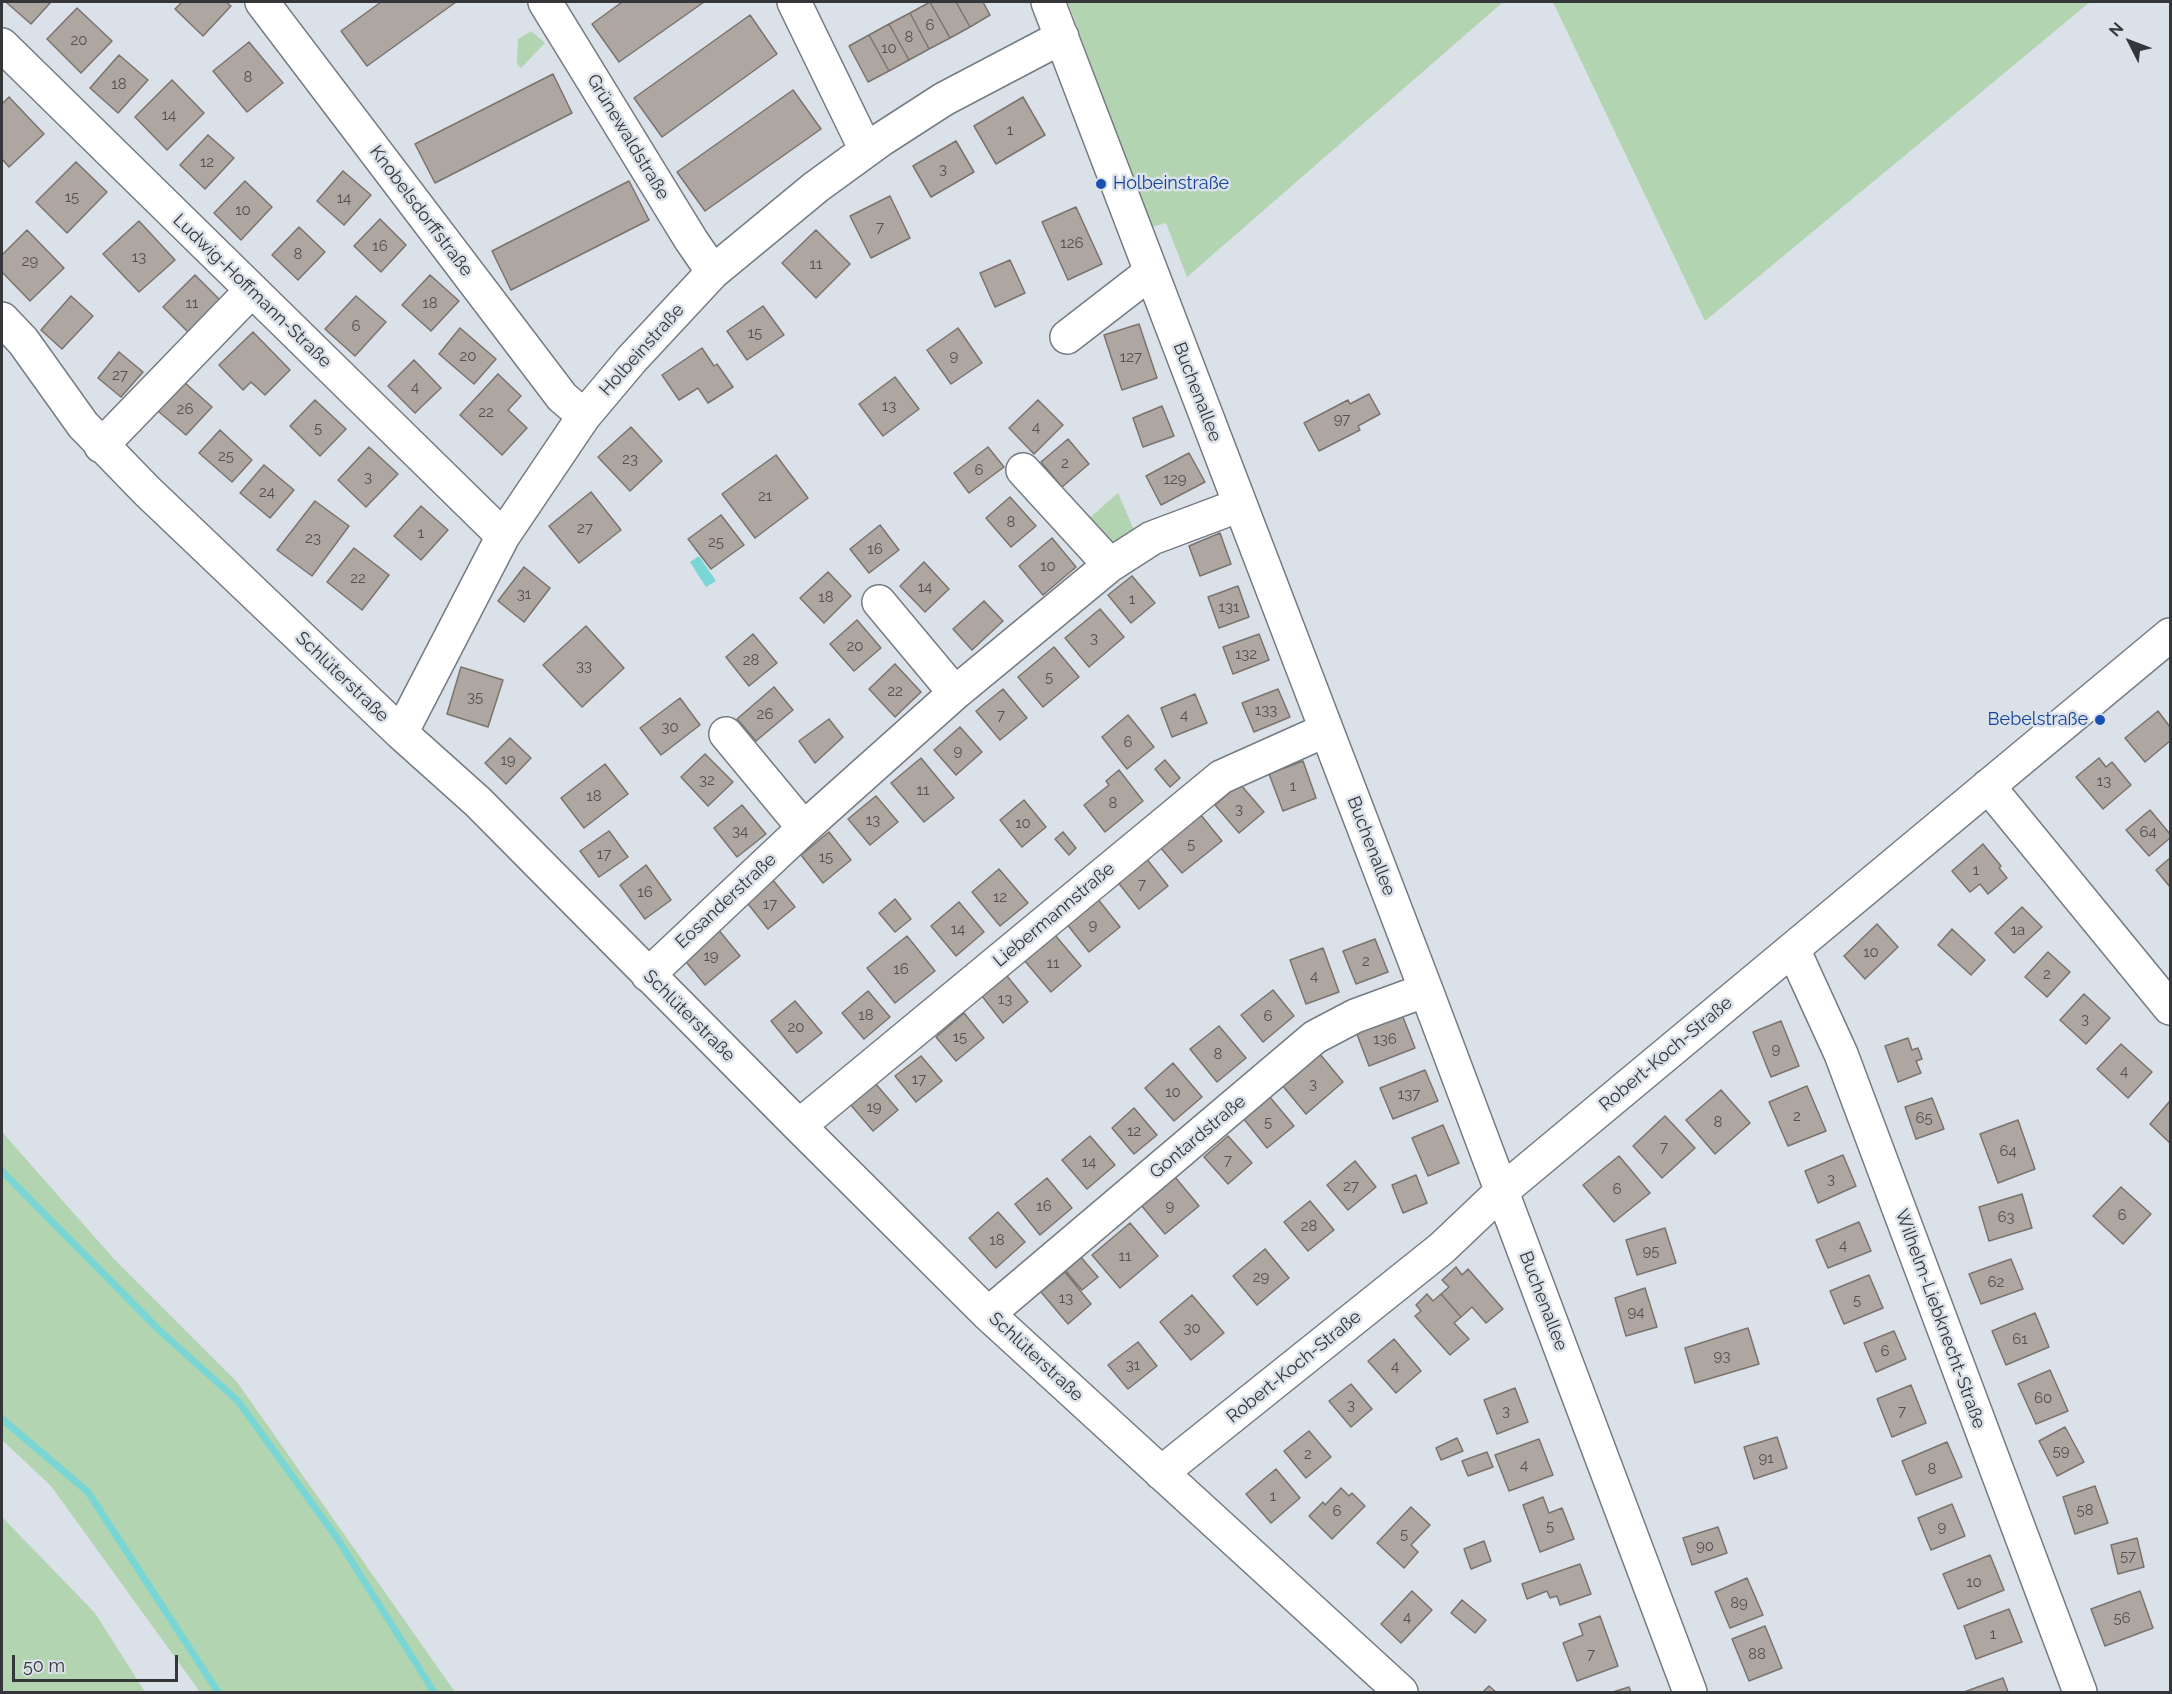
<!DOCTYPE html>
<html>
<head>
<meta charset="utf-8">
<style>
  body { margin:0 }
  #map { position:relative; width:2172px; height:1694px; overflow:hidden; background:#dae1e8; font-family:Raleway,sans-serif }
  canvas { display:block }
  .frame { position:absolute; inset:0; border:3px solid #343639; pointer-events:none }
  .north { position:absolute; left:2100px; top:12px; width:60px; height:60px; -webkit-text-stroke:4px #dae1e8; paint-order:stroke; rotate:312deg; font-size:16px; font-weight:700; line-height:24px; text-align:center; color:#343639 }
  .north::after { content:''; display:block; margin:auto; width:21px; height:27px; background:#343639; clip-path:polygon(50% 0,100% 100%,50% 72%,0 100%) }
  .scale { position:absolute; left:12px; top:1655px; width:166px; height:27px; box-sizing:border-box; border:3px solid #343639; border-top:0; padding-left:8px; font-size:18px; line-height:21px; white-space:nowrap; color:#343639; -webkit-text-stroke:4px #dae1e8; paint-order:stroke }
</style>
</head>
<body>
<div id="map">
<canvas width="2172" height="1694"></canvas>
<div class="frame"></div>
<div class="north">N</div>
<div class="scale">50 m</div>
</div>
<script>
const context = document.querySelector('canvas').getContext('2d');
context.lineJoin = 'round';
function fill(path, color) { context.fillStyle = color; context.fill(path, 'evenodd'); }
const toPath = rows => new Path2D(rows.map(r => 'M' + r).join(''));
function trace(path, color, width, dash) { context.strokeStyle = color; context.lineWidth = width; context.lineCap = dash ? 'butt' : 'round'; context.setLineDash(dash || []); context.stroke(path); }
function label(font, color, halo, rows, align = 'center') {
  context.font = font + ' Raleway,sans-serif'; context.lineWidth = 5; context.setLineDash([]); context.textBaseline = 'middle'; context.strokeStyle = halo; context.fillStyle = color; for (const [text, x, y, turn = 0] of rows) {
    context.save(); context.translate(x, y); context.rotate((+turn || 0) * Math.PI / 180); context.textAlign = isNaN(turn) ? turn : align; if (halo) context.strokeText(text, 0, 0); context.fillText(text, 0, 0); context.restore();
  }
}
fill(toPath([
  [1068,2,1503,2,1187,277,1166,223,1151,227],
  [1553,2,2090,2,1705,321],
  [531,31,545,43,521,68,517,64,518,39],
  [1118,493,1134,530,1109,551,1085,522],
  [2,1132,114,1259,237,1382,455,1692,200,1692,51,1486,2,1440],
  [2,1517,95,1613,145,1692,2,1692]
]), '#b2d4b0');
fill(toPath([
  [699,556,716,581,706,587,690,562]
]), '#7ad6d5');
trace(toPath([
  [2,1171,158,1329,238,1401,337,1538,434,1692],
  [2,1419,88,1492,218,1692]
]), '#7ad6d5', 7);
const building = toPath([
  [8,2,51,2,31,24,7,3,8,2],
  [182,2,226,2,231,6,203,36,175,9,182,2],
  [381,2,456,2,367,66,341,31,381,2],
  [622,2,704,2,619,62,592,24,622,2],
  [930,2,956,2,970,27,950,38,930,2],
  [930,2,950,38,929,49,910,13,930,2],
  [956,2,983,2,990,15,970,27,956,2],
  [77,8,112,41,81,73,47,39,77,8],
  [910,13,929,49,909,60,889,24,910,13],
  [750,15,777,54,662,137,634,98,750,15],
  [889,24,909,60,889,71,869,35,889,24],
  [869,35,889,71,868,82,849,46,869,35],
  [249,42,283,83,247,112,213,71,249,42],
  [119,55,148,80,118,113,90,88,119,55],
  [553,74,572,113,435,183,415,144,553,74],
  [172,80,204,113,167,150,135,117,172,80],
  [793,90,821,129,705,211,677,172,793,90],
  [9,97,44,134,9,167,2,159,2,104,9,97],
  [1023,97,1045,135,996,164,974,126,1023,97],
  [208,135,234,158,205,189,180,165,208,135],
  [956,141,974,172,931,197,913,166,956,141],
  [76,162,107,192,67,233,36,202,76,162],
  [343,171,371,195,344,225,317,201,343,171],
  [245,181,272,207,241,240,214,213,245,181],
  [629,181,649,220,511,290,492,251,629,181],
  [890,196,910,238,871,258,850,216,890,196],
  [1076,207,1102,264,1068,280,1042,222,1076,207],
  [380,219,406,245,381,272,354,246,380,219],
  [139,221,175,260,139,292,103,254,139,221],
  [299,227,325,252,298,280,272,255,299,227],
  [27,230,64,268,30,301,2,272,2,255,27,230],
  [816,230,850,264,816,298,782,263,816,230],
  [1010,260,1025,293,995,307,980,273,1010,260],
  [195,275,220,300,188,332,163,307,195,275],
  [430,275,459,301,431,331,402,305,430,275],
  [71,296,93,316,62,349,41,330,71,296],
  [356,296,386,322,355,356,325,329,356,296],
  [763,306,784,335,747,360,727,331,763,306],
  [1139,324,1157,378,1122,390,1104,335,1139,324],
  [460,328,496,359,474,384,439,354,460,328],
  [958,328,982,363,951,384,927,350,958,328],
  [253,332,290,370,265,395,251,382,243,390,219,365,253,332],
  [702,348,714,366,717,364,733,387,708,403,698,388,679,400,662,375,702,348],
  [119,352,143,372,121,397,98,378,119,352],
  [414,360,441,388,415,413,388,386,414,360],
  [498,374,521,396,508,410,527,428,502,455,460,415,498,374],
  [895,377,919,409,883,436,859,404,895,377],
  [184,382,212,407,186,435,158,411,184,382],
  [1369,394,1380,414,1358,426,1360,430,1319,451,1304,423,1348,400,1350,404,1369,394],
  [315,400,346,429,320,456,290,426,315,400],
  [1038,400,1063,425,1034,454,1009,428,1038,400],
  [1162,406,1174,436,1143,447,1133,418,1162,406],
  [631,427,662,461,630,491,598,457,631,427],
  [220,430,252,460,232,482,199,453,220,430],
  [1068,439,1089,464,1062,487,1041,462,1068,439],
  [369,447,398,474,366,507,338,480,369,447],
  [988,447,1004,467,969,493,954,473,988,447],
  [1189,453,1205,482,1161,505,1146,476,1189,453],
  [776,455,808,498,755,538,722,494,776,455],
  [264,465,294,490,270,518,240,493,264,465],
  [591,492,621,530,579,563,549,526,591,492],
  [1010,497,1036,526,1011,547,986,518,1010,497],
  [315,501,349,526,312,576,277,550,315,501],
  [421,506,448,530,421,560,394,536,421,506],
  [721,515,744,545,711,569,688,539,721,515],
  [880,525,899,550,869,573,850,549,880,525],
  [1220,533,1231,564,1200,576,1189,546,1220,533],
  [1052,538,1076,567,1043,595,1019,566,1052,538],
  [354,548,389,575,362,610,327,582,354,548],
  [924,562,949,589,925,612,900,586,924,562],
  [524,567,550,588,524,622,498,601,524,567],
  [828,572,851,596,824,623,800,598,828,572],
  [1132,576,1155,603,1131,623,1108,595,1132,576],
  [1238,586,1249,617,1219,628,1208,597,1238,586],
  [984,601,1003,621,972,650,953,629,984,601],
  [1100,609,1124,637,1089,667,1065,638,1100,609],
  [857,620,881,648,854,671,830,644,857,620],
  [586,626,624,668,582,707,543,665,586,626],
  [753,634,777,663,749,686,726,657,753,634],
  [1259,634,1269,660,1233,674,1223,647,1259,634],
  [1054,647,1079,677,1043,707,1018,677,1054,647],
  [895,664,921,692,895,717,869,689,895,664],
  [461,667,503,680,488,727,447,714,461,667],
  [774,687,793,710,756,741,737,719,774,687],
  [1003,689,1027,718,1000,740,976,711,1003,689],
  [1278,689,1290,717,1254,732,1242,703,1278,689],
  [1195,694,1207,723,1172,737,1161,708,1195,694],
  [680,698,700,725,661,755,640,728,680,698],
  [2158,711,2170,727,2170,741,2145,762,2125,738,2158,711],
  [1128,715,1154,747,1127,769,1102,737,1128,715],
  [829,719,843,737,815,763,799,741,829,719],
  [960,727,982,752,956,775,934,750,960,727],
  [510,738,531,758,506,784,485,763,510,738],
  [705,754,733,782,708,806,681,777,705,754],
  [921,758,954,798,924,822,891,783,921,758],
  [2099,758,2106,767,2112,762,2131,785,2103,809,2076,777,2099,758],
  [1165,760,1180,778,1170,787,1155,769,1165,760],
  [1303,761,1316,798,1283,811,1269,774,1303,761],
  [605,764,628,794,584,828,561,798,605,764],
  [1119,770,1143,801,1105,832,1084,805,1109,785,1106,781,1119,770],
  [1240,784,1264,812,1239,833,1215,805,1240,784],
  [876,796,898,822,870,845,848,819,876,796],
  [1024,800,1046,827,1022,847,1000,820,1024,800],
  [742,805,766,834,737,857,714,828,742,805],
  [2150,810,2170,834,2170,838,2149,856,2126,830,2150,810],
  [1200,814,1222,841,1182,873,1160,847,1200,814],
  [609,831,628,857,599,877,580,851,609,831],
  [829,832,851,860,823,883,801,855,829,832],
  [1063,832,1076,848,1069,855,1055,839,1063,832],
  [1983,844,2001,866,1999,868,2007,878,1988,894,1980,884,1970,892,1952,871,1983,844],
  [1146,858,1168,886,1139,909,1117,881,1146,858],
  [2170,858,2170,887,2156,870,2170,858],
  [646,865,671,900,645,919,620,885,646,865],
  [999,869,1028,903,1000,926,972,892,999,869],
  [772,879,795,907,768,929,745,900,772,879],
  [1097,898,1120,927,1089,952,1066,923,1097,898],
  [895,899,911,919,895,932,879,913,895,899],
  [959,902,984,932,956,956,931,926,959,902],
  [2022,907,2042,927,2014,953,1995,933,2022,907],
  [1877,924,1898,947,1865,979,1844,956,1877,924],
  [717,928,740,956,705,985,682,957,717,928],
  [1952,929,1985,960,1971,975,1938,945,1952,929],
  [1055,935,1081,966,1051,992,1024,960,1055,935],
  [907,936,935,971,895,1003,867,968,907,936],
  [1375,939,1388,972,1356,984,1343,951,1375,939],
  [1323,948,1339,992,1306,1004,1290,960,1323,948],
  [2048,952,2070,972,2047,997,2025,977,2048,952],
  [1007,976,1028,1002,1003,1023,982,996,1007,976],
  [1273,990,1294,1016,1263,1042,1241,1015,1273,990],
  [868,991,890,1017,864,1039,842,1013,868,991],
  [2084,994,2110,1018,2086,1044,2060,1020,2084,994],
  [795,1001,822,1033,797,1053,771,1021,795,1001],
  [1401,1012,1415,1048,1369,1066,1355,1029,1401,1012],
  [964,1013,984,1038,956,1061,936,1037,964,1013],
  [1781,1021,1799,1066,1771,1077,1753,1032,1781,1021],
  [1219,1026,1246,1058,1217,1082,1190,1049,1219,1026],
  [1908,1038,1912,1050,1918,1048,1922,1059,1916,1061,1921,1073,1898,1082,1885,1046,1908,1038],
  [2121,1044,2152,1072,2128,1098,2097,1069,2121,1044],
  [1319,1053,1343,1082,1306,1114,1282,1085,1319,1053],
  [921,1056,942,1081,916,1102,895,1076,921,1056],
  [1173,1063,1202,1097,1174,1121,1145,1088,1173,1063],
  [1425,1070,1438,1101,1393,1119,1380,1088,1425,1070],
  [875,1083,898,1110,873,1131,850,1104,875,1083],
  [1807,1086,1826,1131,1788,1146,1769,1102,1807,1086],
  [1721,1090,1750,1123,1715,1154,1686,1120,1721,1090],
  [1269,1096,1294,1126,1267,1148,1243,1118,1269,1096],
  [1932,1098,1944,1129,1916,1139,1905,1107,1932,1098],
  [2170,1101,2170,1143,2150,1124,2170,1101],
  [1134,1108,1157,1135,1134,1154,1112,1128,1134,1108],
  [1665,1116,1695,1148,1662,1178,1633,1146,1665,1116],
  [2018,1120,2035,1169,1998,1183,1980,1134,2018,1120],
  [1443,1125,1459,1163,1428,1176,1412,1138,1443,1125],
  [1090,1136,1115,1165,1087,1189,1062,1160,1090,1136],
  [1228,1136,1252,1163,1228,1184,1204,1157,1228,1136],
  [1843,1155,1856,1186,1818,1203,1805,1171,1843,1155],
  [1619,1156,1650,1193,1614,1222,1583,1185,1619,1156],
  [1355,1161,1376,1187,1348,1210,1327,1185,1355,1161],
  [1416,1175,1427,1203,1403,1213,1392,1185,1416,1175],
  [1175,1177,1199,1206,1165,1234,1141,1205,1175,1177],
  [1047,1178,1072,1208,1040,1235,1015,1204,1047,1178],
  [2121,1187,2151,1214,2123,1244,2093,1216,2121,1187],
  [2022,1194,2032,1228,1989,1241,1979,1207,2022,1194],
  [1310,1201,1334,1230,1308,1251,1284,1222,1310,1201],
  [998,1212,1025,1242,996,1268,969,1238,998,1212],
  [1859,1222,1871,1251,1828,1268,1816,1240,1859,1222],
  [1130,1223,1158,1256,1120,1288,1092,1255,1130,1223],
  [1665,1228,1676,1263,1637,1275,1626,1240,1665,1228],
  [1265,1249,1289,1278,1257,1305,1233,1276,1265,1249],
  [1079,1255,1098,1277,1082,1290,1063,1268,1079,1255],
  [2011,1259,2023,1289,1981,1304,1969,1274,2011,1259],
  [1456,1267,1462,1275,1468,1269,1503,1309,1486,1323,1472,1307,1461,1317,1441,1294,1449,1287,1442,1280,1456,1267],
  [1065,1272,1091,1304,1068,1324,1041,1292,1065,1272],
  [1869,1275,1883,1308,1844,1324,1830,1291,1869,1275],
  [1645,1288,1657,1327,1626,1336,1615,1298,1645,1288],
  [1427,1294,1433,1301,1441,1294,1461,1317,1454,1323,1469,1339,1450,1355,1415,1316,1421,1311,1416,1305,1427,1294],
  [1192,1295,1224,1333,1191,1360,1160,1322,1192,1295],
  [2035,1313,2049,1347,2006,1365,1992,1331,2035,1313],
  [1748,1328,1759,1364,1695,1383,1685,1348,1748,1328],
  [1894,1331,1906,1359,1876,1372,1864,1343,1894,1331],
  [1394,1339,1421,1371,1396,1393,1368,1361,1394,1339],
  [1138,1342,1157,1366,1128,1389,1108,1365,1138,1342],
  [2050,1370,2068,1411,2036,1424,2018,1384,2050,1370],
  [1351,1384,1372,1409,1351,1427,1329,1401,1351,1384],
  [1911,1385,1926,1423,1892,1437,1877,1399,1911,1385],
  [1515,1388,1528,1422,1497,1434,1484,1400,1515,1388],
  [2065,1427,2084,1462,2057,1476,2039,1441,2065,1427],
  [1309,1431,1331,1457,1306,1478,1284,1451,1309,1431],
  [1777,1437,1787,1468,1754,1479,1744,1447,1777,1437],
  [1457,1438,1463,1451,1441,1460,1436,1448,1457,1438],
  [1539,1439,1553,1475,1509,1491,1495,1455,1539,1439],
  [1947,1442,1962,1477,1916,1495,1902,1461,1947,1442],
  [1487,1452,1493,1467,1468,1476,1462,1461,1487,1452],
  [1276,1469,1300,1498,1271,1523,1246,1494,1276,1469],
  [2095,1486,2108,1523,2075,1534,2063,1497,2095,1486],
  [1341,1488,1349,1496,1352,1493,1365,1506,1332,1539,1309,1516,1323,1502,1325,1505,1341,1488],
  [1543,1497,1549,1513,1562,1508,1574,1539,1540,1552,1523,1505,1543,1497],
  [1952,1504,1965,1536,1931,1550,1918,1518,1952,1504],
  [1411,1507,1430,1525,1411,1545,1418,1552,1404,1568,1377,1543,1411,1507],
  [1718,1527,1727,1553,1692,1565,1683,1538,1718,1527],
  [2137,1538,2144,1567,2118,1574,2111,1545,2137,1538],
  [1484,1541,1491,1561,1471,1569,1464,1549,1484,1541],
  [1990,1555,2004,1590,1958,1609,1943,1574,1990,1555],
  [1580,1564,1591,1594,1560,1605,1557,1596,1550,1598,1547,1591,1527,1599,1522,1584,1580,1564],
  [1747,1578,1763,1615,1730,1628,1715,1592,1747,1578],
  [1412,1591,1432,1610,1401,1643,1381,1624,1412,1591],
  [2140,1591,2153,1628,2105,1646,2091,1609,2140,1591],
  [1462,1600,1486,1620,1475,1633,1451,1613,1462,1600],
  [2009,1609,2022,1642,1976,1659,1964,1626,2009,1609],
  [1600,1616,1618,1666,1577,1681,1563,1643,1583,1635,1579,1624,1600,1616],
  [1765,1626,1782,1668,1749,1681,1732,1639,1765,1626],
  [2003,1678,2008,1692,1964,1692,2003,1678],
  [1489,1686,1496,1692,1483,1692,1489,1686],
  [1629,1687,1631,1692,1613,1692,1629,1687]
]);
fill(building, '#aea6a0');
trace(building, '#7b736e', 1.5);
const minor = toPath([
  [262,2,562,397,584,416],
  [545,2,691,240,713,272],
  [794,2,866,150],
  [1048,2,1426,990,1690,1692],
  [2,45,503,536],
  [2,319,23,341,83,425,147,491,401,733,478,802,799,1126,988,1314,1401,1692],
  [1067,337,1151,272],
  [101,446,252,290],
  [1023,470,1110,565],
  [879,602,955,693],
  [401,733,503,536,584,416,632,359,713,272,816,187,882,139,944,99,1062,37],
  [726,734,804,828],
  [1988,786,2170,1008],
  [1793,949,1841,1054,2080,1692],
  [648,975,804,828,955,693,1110,565,1152,538,1240,505],
  [799,1126,1221,777,1326,730],
  [988,1314,1315,1037,1355,1016,1426,990],
  [1161,1473,1442,1248,1502,1191,2170,635]
]);
trace(minor, '#757b82', 36);
trace(minor, '#fff', 33);
for (const [x, y, r, color] of [
  [1101,184,6,"#1a4fb4"],
  [2100,720,6,"#1a4fb4"]
]) { const dot = new Path2D(); dot.arc(x, y, r, 0, 2 * Math.PI); context.fillStyle = color; context.fill(dot); trace(dot, '#dae1e8', 2); }
label('15px', '#525253', null, [
  ["6",930,25],
  ["8",909,37],
  ["20",79,40],
  ["10",889,48],
  ["8",248,77],
  ["18",119,84],
  ["14",169,115],
  ["1",1010,130],
  ["12",207,162],
  ["3",943,169],
  ["15",72,197],
  ["14",344,198],
  ["10",243,210],
  ["7",880,227],
  ["126",1072,243],
  ["16",380,246],
  ["8",298,254],
  ["13",139,257],
  ["29",30,261],
  ["11",816,264],
  ["11",192,303],
  ["18",430,303],
  ["6",356,326],
  ["15",755,333],
  ["20",468,356],
  ["9",954,356],
  ["127",1131,357],
  ["27",120,375],
  ["4",415,387],
  ["13",889,406],
  ["26",185,409],
  ["22",486,412],
  ["97",1342,419],
  ["4",1036,427],
  ["5",318,428],
  ["25",226,456],
  ["23",630,459],
  ["2",1065,463],
  ["6",979,470],
  ["3",368,477],
  ["129",1175,479],
  ["24",267,492],
  ["21",765,496],
  ["8",1011,522],
  ["27",585,528],
  ["1",421,533],
  ["23",313,538],
  ["25",716,542],
  ["16",875,549],
  ["10",1048,566],
  ["22",358,578],
  ["14",925,587],
  ["31",524,594],
  ["18",826,597],
  ["1",1132,599],
  ["131",1229,607],
  ["3",1094,638],
  ["20",855,646],
  ["132",1246,654],
  ["28",751,660],
  ["33",584,666],
  ["5",1049,677],
  ["22",895,691],
  ["35",475,697],
  ["133",1266,710],
  ["26",765,714],
  ["7",1001,715],
  ["4",1184,715],
  ["30",670,727],
  ["6",1128,742],
  ["9",958,751],
  ["19",508,760],
  ["32",707,780],
  ["13",2104,781],
  ["1",1293,786],
  ["11",923,790],
  ["18",594,796],
  ["8",1113,803],
  ["3",1239,809],
  ["13",873,820],
  ["10",1023,823],
  ["34",740,831],
  ["64",2148,832],
  ["5",1191,844],
  ["17",604,854],
  ["15",826,857],
  ["1",1976,870],
  ["7",1142,884],
  ["16",645,892],
  ["12",1000,897],
  ["17",770,904],
  ["9",1093,925],
  ["14",958,929],
  ["1a",2018,930],
  ["10",1871,952],
  ["19",711,956],
  ["2",1366,961],
  ["11",1053,963],
  ["16",901,969],
  ["2",2047,974],
  ["4",1314,976],
  ["13",1005,999],
  ["18",866,1015],
  ["6",1268,1016],
  ["3",2085,1019],
  ["20",796,1027],
  ["15",960,1037],
  ["136",1385,1039],
  ["9",1776,1049],
  ["8",1218,1054],
  ["4",2124,1071],
  ["17",919,1079],
  ["3",1313,1084],
  ["10",1173,1092],
  ["137",1409,1094],
  ["19",874,1107],
  ["2",1797,1116],
  ["65",1924,1118],
  ["5",1268,1122],
  ["8",1718,1122],
  ["12",1134,1131],
  ["7",1664,1147],
  ["64",2008,1151],
  ["7",1228,1160],
  ["14",1089,1162],
  ["3",1831,1179],
  ["27",1351,1186],
  ["6",1617,1189],
  ["16",1044,1206],
  ["9",1170,1206],
  ["6",2122,1215],
  ["63",2006,1217],
  ["28",1309,1226],
  ["18",997,1240],
  ["4",1843,1245],
  ["95",1651,1251],
  ["11",1125,1256],
  ["29",1261,1277],
  ["62",1996,1282],
  ["13",1066,1298],
  ["5",1857,1300],
  ["94",1636,1312],
  ["30",1192,1328],
  ["61",2020,1339],
  ["6",1885,1351],
  ["93",1722,1356],
  ["31",1133,1365],
  ["4",1395,1366],
  ["60",2043,1398],
  ["3",1351,1405],
  ["3",1506,1411],
  ["7",1902,1411],
  ["59",2061,1451],
  ["2",1308,1454],
  ["91",1766,1458],
  ["4",1524,1465],
  ["8",1932,1469],
  ["1",1273,1496],
  ["58",2085,1510],
  ["6",1337,1511],
  ["5",1550,1526],
  ["9",1942,1527],
  ["5",1404,1534],
  ["90",1705,1546],
  ["57",2128,1556],
  ["10",1974,1582],
  ["89",1739,1603],
  ["4",1407,1617],
  ["56",2122,1618],
  ["1",1993,1634],
  ["7",1591,1654],
  ["88",1757,1654]
]);
label('18px', '#343639', '#dae1e8', [
  ["Grünewaldstraße",628,137,59],
  ["Knobelsdorffstraße",421,211,53],
  ["Ludwig-Hoffmann-Straße",252,291,44],
  ["Holbeinstraße",642,350,-48],
  ["Buchenallee",1197,392,69],
  ["Schlüterstraße",342,677,44],
  ["Buchenallee",1371,846,69],
  ["Eosanderstraße",726,901,-43],
  ["Liebermannstraße",1054,915,-40],
  ["Schlüterstraße",689,1016,45],
  ["Robert-Koch-Straße",1666,1054,-40],
  ["Gontardstraße",1198,1137,-40],
  ["Buchenallee",1543,1301,69],
  ["Wilhelm-Liebknecht-Straße",1940,1319,70],
  ["Schlüterstraße",1036,1357,43],
  ["Robert-Koch-Straße",1294,1367,-39]
]);
label('18px', '#164399', '#dae1e8', [
  ["Holbeinstraße",1113,184],
  ["Bebelstraße",2088,720,"right"]
], 'left');
</script>
</body>
</html>
